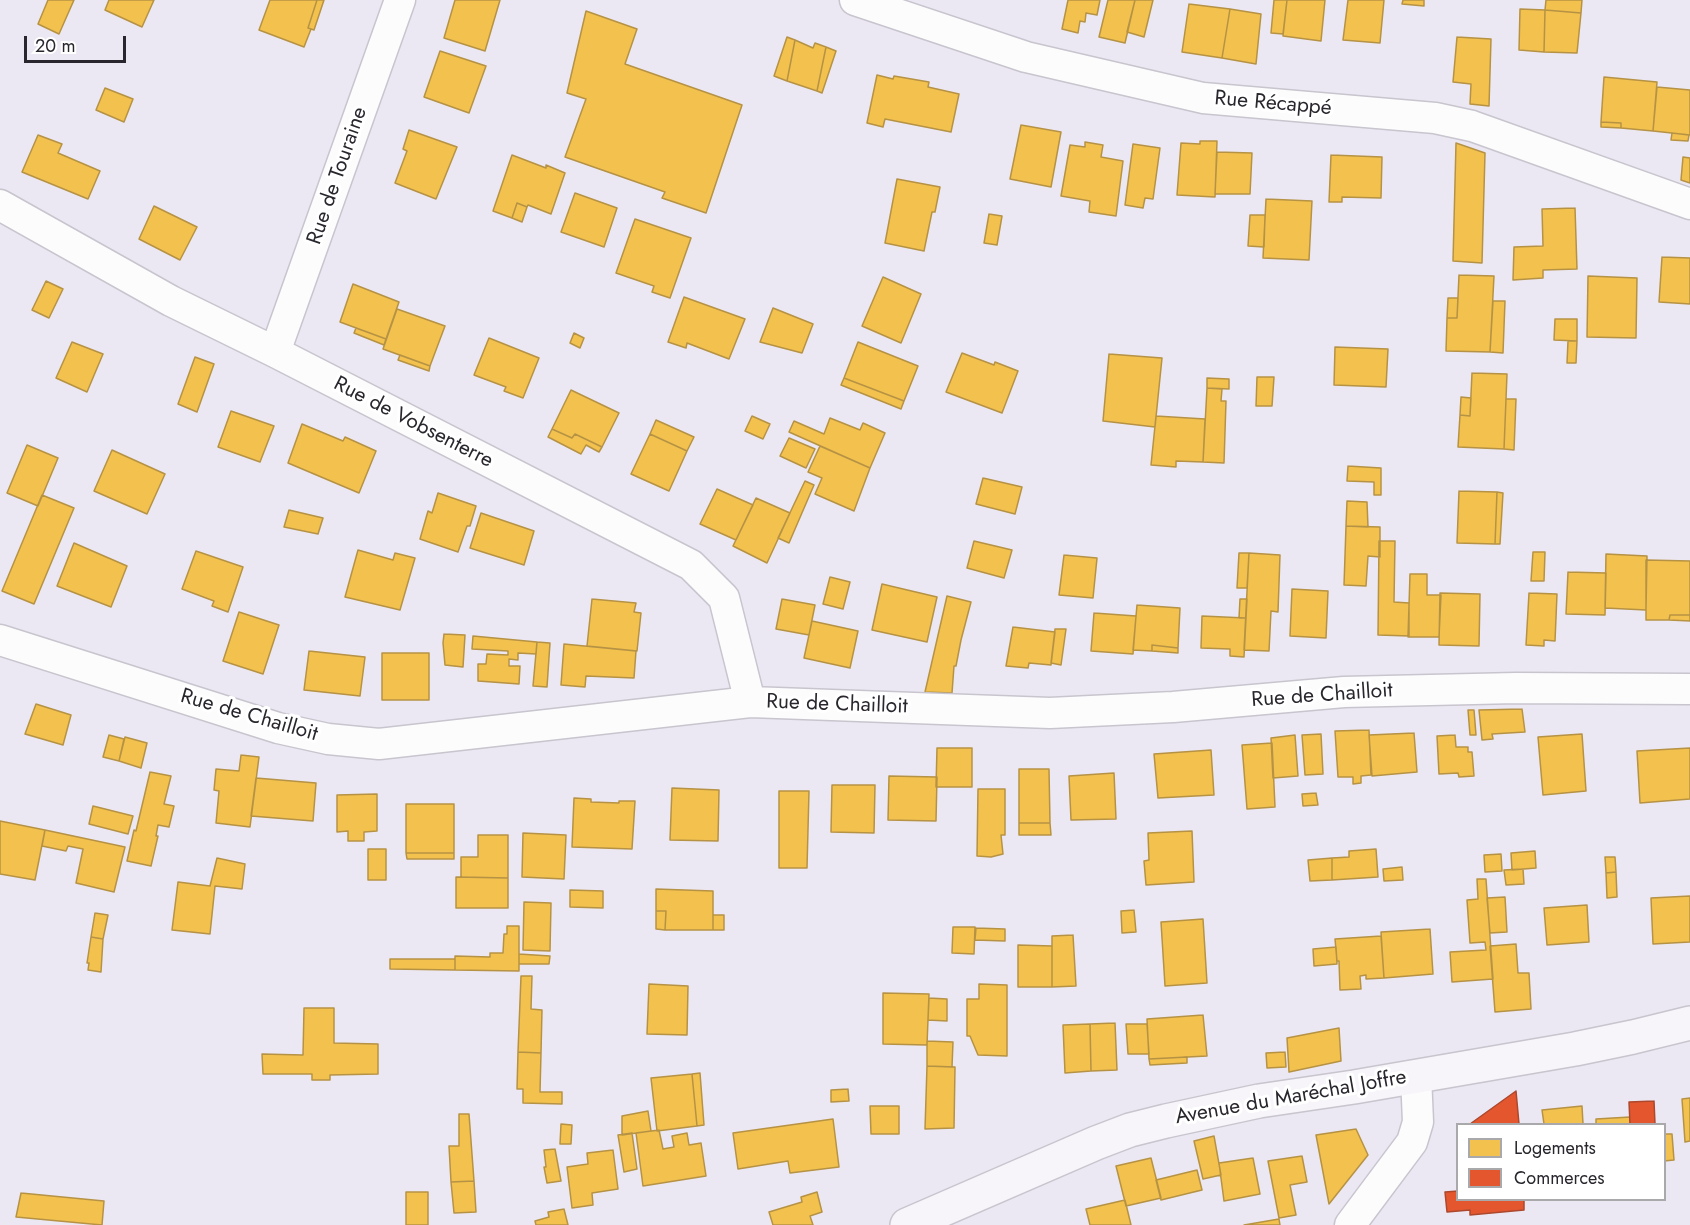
<!DOCTYPE html>
<html>
<head>
<meta charset="utf-8">
<style>
  body { margin:0 }
  #map { position:relative; width:1690px; height:1225px; overflow:hidden; background:#ece8f3; font-family:Jost,sans-serif }
  canvas { display:block }
  .legend { position:absolute; left:1456px; top:1123px; width:210px; height:78px; box-sizing:border-box; background:#fff; border:2px solid #a9a8ab; margin:0; padding:8px 10px; list-style:none; font-size:18px; color:#29262d }
  .legend li { display:flex; align-items:center; gap:12px; height:30px }
  .legend b { width:30px; border:2px solid #a9a8ab }
  .scale { position:absolute; left:24px; top:36px; width:102px; height:27px; box-sizing:border-box; border:3px solid #29262d; border-top:0; padding-left:8px; font-size:18px; line-height:21px; white-space:nowrap; color:#29262d; -webkit-text-stroke:4px #fff; paint-order:stroke }
</style>
</head>
<body>
<div id="map">
<canvas width="1690" height="1225"></canvas>
<ul class="legend">
<li><b style="height:16px;background:#f2c14e"></b>Logements</li>
<li><b style="height:16px;background:#e4572e"></b>Commerces</li>
</ul>
<div class="scale">20 m</div>
</div>
<script>
const context = document.querySelector('canvas').getContext('2d');
context.lineJoin = 'round';
function fill(path, color) { context.fillStyle = color; context.fill(path, 'evenodd'); }
const toPath = rows => new Path2D(rows.map(r => 'M' + r).join(''));
function trace(path, color, width, dash) { context.strokeStyle = color; context.lineWidth = width; context.lineCap = dash ? 'butt' : 'round'; context.setLineDash(dash || []); context.stroke(path); }
function label(font, color, halo, rows, align = 'center') {
  context.font = font + ' Jost,sans-serif'; context.lineWidth = 6; context.setLineDash([]); context.textBaseline = 'middle'; context.strokeStyle = halo; context.fillStyle = color; for (const [text, x, y, turn = 0] of rows) {
    context.save(); context.translate(x, y); context.rotate((+turn || 0) * Math.PI / 180); context.textAlign = isNaN(turn) ? turn : align; if (halo) context.strokeText(text, 0, 0); context.fillText(text, 0, 0); context.restore();
  }
}
const homes = toPath([
  [48,0,74,0,59,34,38,24,48,0],
  [109,0,154,0,142,27,105,10,109,0],
  [270,0,317,0,308,28,311,29,304,47,259,30,270,0],
  [317,0,324,0,314,30,308,28,317,0],
  [455,0,500,0,485,51,444,38,455,0],
  [1068,0,1100,0,1097,15,1086,13,1085,22,1080,21,1078,33,1062,29,1068,0],
  [1108,0,1135,0,1125,43,1099,37,1108,0],
  [1135,0,1153,0,1144,37,1127,32,1135,0],
  [1274,0,1287,0,1283,34,1271,33,1274,0],
  [1287,0,1325,0,1321,41,1283,36,1287,0],
  [1348,0,1384,0,1380,43,1343,40,1348,0],
  [1403,0,1424,0,1424,6,1402,4,1403,0],
  [1546,0,1582,0,1581,13,1545,10,1546,0],
  [1189,4,1230,9,1222,58,1182,52,1189,4],
  [1230,9,1261,14,1256,64,1222,58,1230,9],
  [1520,9,1545,10,1544,52,1519,50,1520,9],
  [1545,10,1581,13,1577,53,1544,52,1545,10],
  [586,11,637,29,625,64,742,105,706,213,662,198,665,192,565,157,586,99,567,93,586,11],
  [787,37,795,40,787,81,774,76,787,37],
  [1457,37,1491,39,1489,106,1470,104,1471,84,1453,82,1457,37],
  [795,40,813,48,815,43,826,47,817,91,787,81,795,40],
  [826,47,836,51,822,93,817,91,826,47],
  [440,51,486,66,469,113,424,97,440,51],
  [877,75,893,79,894,76,929,82,928,87,959,94,951,132,885,119,883,127,867,123,877,75],
  [1604,77,1657,82,1653,131,1621,128,1621,123,1601,122,1604,77],
  [1657,87,1690,90,1690,135,1653,131,1657,87],
  [105,88,133,99,124,122,96,110,105,88],
  [1601,122,1621,123,1621,128,1601,127,1601,122],
  [1021,125,1061,132,1051,187,1010,179,1021,125],
  [409,130,457,147,436,199,395,183,407,151,403,149,409,130],
  [1672,133,1689,135,1688,141,1671,140,1672,133],
  [38,135,62,144,58,153,100,171,88,199,22,172,38,135],
  [1200,141,1217,141,1215,197,1177,195,1181,143,1200,144,1200,141],
  [1085,142,1103,145,1101,157,1123,161,1116,216,1089,212,1090,201,1061,196,1070,145,1085,147,1085,142],
  [1456,143,1485,153,1482,263,1453,261,1456,143],
  [1133,144,1160,148,1153,199,1145,198,1143,208,1125,205,1133,144],
  [1217,152,1252,153,1250,194,1215,194,1217,152],
  [512,155,546,168,546,165,565,173,551,214,528,205,527,207,517,203,512,218,493,211,512,155],
  [1331,155,1382,157,1381,198,1342,197,1342,202,1329,202,1331,155],
  [1683,157,1690,158,1690,183,1681,180,1683,157],
  [897,179,940,187,935,212,932,212,924,251,885,243,897,179],
  [575,193,617,208,604,247,561,232,575,193],
  [1266,199,1312,201,1309,260,1263,258,1266,199],
  [517,203,527,207,522,222,512,218,517,203],
  [154,206,197,227,180,260,139,239,154,206],
  [1575,208,1577,269,1543,270,1543,278,1513,280,1514,247,1543,246,1542,209,1575,208],
  [989,214,1002,216,997,245,984,243,989,214],
  [1250,215,1265,215,1264,247,1248,246,1250,215],
  [635,219,691,238,670,298,652,292,654,286,616,273,635,219],
  [1662,257,1690,258,1690,304,1659,302,1662,257],
  [1459,275,1494,276,1490,352,1446,351,1447,318,1457,318,1459,275],
  [1588,276,1637,278,1636,338,1587,337,1588,276],
  [883,277,921,294,901,343,862,326,883,277],
  [46,281,63,289,49,318,32,310,46,281],
  [353,284,399,302,386,339,340,322,353,284],
  [684,297,745,319,729,359,687,343,686,348,668,342,684,297],
  [1448,298,1458,298,1457,318,1447,318,1448,298],
  [1493,301,1505,301,1503,353,1490,352,1493,301],
  [773,308,813,324,802,353,760,342,773,308],
  [397,309,445,326,430,366,383,349,397,309],
  [1555,319,1577,319,1577,341,1554,340,1555,319],
  [356,328,386,339,384,345,354,333,356,328],
  [574,333,584,338,580,348,570,343,574,333],
  [489,338,539,358,523,398,504,391,506,387,474,375,489,338],
  [1568,341,1577,341,1576,363,1567,363,1568,341],
  [72,342,103,354,87,392,56,378,72,342],
  [858,342,918,366,904,401,844,378,858,342],
  [1335,347,1388,349,1386,387,1334,385,1335,347],
  [962,353,994,365,995,362,1018,371,1002,413,946,392,962,353],
  [1109,354,1162,358,1155,427,1103,421,1109,354],
  [400,355,430,366,429,371,398,360,400,355],
  [195,357,214,364,197,412,178,404,195,357],
  [1472,373,1507,374,1504,449,1458,447,1460,415,1470,416,1472,373],
  [1257,377,1274,377,1272,406,1256,406,1257,377],
  [844,378,904,401,901,409,841,385,844,378],
  [1207,378,1229,379,1229,389,1207,388,1207,378],
  [1207,388,1222,389,1221,401,1226,401,1224,463,1203,462,1207,388],
  [571,390,619,413,602,447,575,434,572,438,552,429,571,390],
  [1461,397,1471,398,1470,416,1460,415,1461,397],
  [1506,399,1516,399,1514,450,1504,449,1506,399],
  [231,411,274,426,260,462,218,447,231,411],
  [752,416,770,424,763,439,745,431,752,416],
  [1156,416,1205,419,1203,462,1176,461,1176,467,1151,465,1156,416],
  [830,418,860,430,863,423,885,433,870,468,789,432,794,421,824,434,830,418],
  [656,420,694,437,687,451,650,434,656,420],
  [302,424,343,441,345,437,376,451,359,493,288,463,302,424],
  [552,429,572,438,575,434,602,447,599,452,586,445,581,454,548,437,552,429],
  [650,434,687,451,669,491,631,474,650,434],
  [789,438,815,449,806,468,780,456,789,438],
  [27,445,58,458,38,506,7,493,27,445],
  [820,446,870,468,854,511,815,494,822,478,808,472,820,446],
  [112,450,165,474,147,514,94,491,112,450],
  [1348,466,1381,468,1381,495,1374,495,1374,482,1347,481,1348,466],
  [983,478,1022,487,1015,514,976,504,983,478],
  [805,481,814,485,789,543,778,538,805,481],
  [717,489,753,505,736,540,700,524,717,489],
  [1459,491,1497,492,1495,544,1457,543,1459,491],
  [1497,492,1503,493,1500,544,1495,544,1497,492],
  [438,493,476,506,470,526,467,526,458,552,420,539,428,511,432,513,438,493],
  [42,495,74,508,34,604,2,591,42,495],
  [756,498,790,513,767,563,733,546,756,498],
  [1347,501,1367,502,1368,527,1346,526,1347,501],
  [289,510,323,518,318,534,284,527,289,510],
  [481,513,534,531,524,565,470,548,481,513],
  [1346,526,1380,527,1380,557,1368,556,1366,586,1344,585,1346,526],
  [974,541,1012,550,1004,578,967,568,974,541],
  [1379,541,1395,541,1394,602,1409,603,1409,636,1378,635,1379,541],
  [74,543,127,566,111,607,57,586,74,543],
  [358,550,393,560,395,553,415,558,400,610,345,597,358,550],
  [196,551,243,567,228,612,212,606,214,601,182,589,196,551],
  [1533,552,1545,552,1544,581,1531,581,1533,552],
  [1239,553,1249,553,1247,588,1237,588,1239,553],
  [1249,553,1280,555,1278,612,1271,611,1269,651,1244,650,1249,553],
  [1606,554,1647,556,1646,610,1605,608,1606,554],
  [1064,555,1097,558,1093,598,1059,595,1064,555],
  [1646,560,1690,561,1690,615,1670,615,1669,620,1646,620,1646,560],
  [1568,572,1606,573,1605,615,1566,614,1568,572],
  [1410,574,1427,574,1427,595,1441,595,1439,637,1408,637,1410,574],
  [830,577,850,582,843,609,823,604,830,577],
  [882,584,937,597,927,642,872,630,882,584],
  [1292,589,1328,591,1326,638,1290,636,1292,589],
  [1440,593,1480,594,1479,646,1439,645,1440,593],
  [1529,593,1557,594,1555,641,1544,640,1544,646,1526,645,1529,593],
  [947,596,971,602,961,640,956,666,954,666,952,693,925,692,947,596],
  [592,599,636,603,634,612,641,613,637,651,587,646,592,599],
  [782,599,815,605,809,635,776,629,782,599],
  [1240,599,1247,599,1246,618,1239,618,1240,599],
  [1137,605,1180,608,1178,648,1152,645,1152,651,1133,650,1137,605],
  [239,612,279,625,263,674,223,661,239,612],
  [1094,613,1136,616,1133,654,1091,651,1094,613],
  [1670,615,1690,615,1690,621,1669,620,1670,615],
  [1202,616,1246,618,1244,657,1230,656,1230,649,1201,648,1202,616],
  [812,621,858,631,850,668,804,658,812,621],
  [1013,627,1055,632,1051,665,1029,663,1028,668,1006,666,1013,627],
  [1055,629,1066,629,1061,665,1051,663,1055,629],
  [444,634,465,635,463,667,445,665,443,643,444,634],
  [473,636,537,642,536,654,518,653,518,660,509,659,509,666,520,666,519,684,478,681,478,664,486,664,487,654,508,655,508,651,472,649,473,636],
  [537,642,550,643,547,687,533,686,537,642],
  [564,644,636,651,634,678,586,676,585,687,561,685,564,644],
  [1152,645,1178,648,1178,653,1152,651,1152,645],
  [309,651,365,657,360,696,304,690,309,651],
  [382,653,429,653,429,700,382,700,382,653],
  [36,704,71,715,63,745,25,734,36,704],
  [1522,709,1525,732,1492,734,1493,739,1482,740,1479,710,1522,709],
  [1468,710,1474,710,1476,735,1470,735,1468,710],
  [1369,730,1371,775,1361,776,1361,783,1353,784,1353,777,1338,777,1335,731,1369,730],
  [1414,733,1417,772,1372,776,1369,735,1414,733],
  [1321,734,1323,774,1305,775,1302,735,1321,734],
  [1582,734,1586,791,1543,795,1538,737,1582,734],
  [109,735,124,739,119,761,103,757,109,735],
  [1295,735,1298,776,1273,778,1271,738,1295,735],
  [1455,735,1456,747,1468,747,1468,752,1472,752,1474,776,1459,777,1458,773,1439,774,1437,736,1455,735],
  [125,737,147,743,141,768,119,761,125,737],
  [1272,743,1275,807,1247,809,1242,745,1272,743],
  [937,748,972,748,972,787,936,787,937,748],
  [1690,748,1690,799,1640,803,1637,751,1690,748],
  [1211,750,1214,795,1158,798,1154,754,1211,750],
  [241,755,259,757,250,827,216,823,219,791,214,790,216,769,239,771,241,755],
  [1019,769,1049,769,1050,823,1019,823,1019,769],
  [150,772,171,776,164,804,174,806,169,827,158,825,156,836,158,836,151,866,127,861,134,830,136,831,150,772],
  [1114,773,1116,819,1071,820,1069,776,1114,773],
  [889,776,937,777,936,821,888,820,889,776],
  [256,778,316,783,313,821,251,816,256,778],
  [832,785,875,785,874,833,831,832,832,785],
  [672,788,719,790,718,841,670,840,672,788],
  [978,789,1005,789,1005,835,1001,835,1003,854,991,857,977,856,978,789],
  [779,791,809,791,807,868,779,868,779,791],
  [1316,793,1318,805,1303,806,1302,794,1316,793],
  [377,794,377,831,364,832,364,841,348,841,348,831,337,832,337,795,377,794],
  [574,798,591,799,591,802,619,803,619,801,635,801,632,849,572,847,574,798],
  [406,804,454,804,454,853,406,853,406,804],
  [93,806,133,816,128,834,89,824,93,806],
  [0,821,45,830,35,880,0,874,0,821],
  [1019,823,1050,823,1051,835,1019,835,1019,823],
  [45,830,125,847,114,892,76,883,83,849,68,846,66,851,42,846,45,830],
  [1192,831,1194,882,1146,885,1144,861,1149,860,1148,833,1192,831],
  [523,833,566,835,564,879,522,877,523,833],
  [478,835,508,835,508,878,461,877,461,857,478,857,478,835],
  [368,849,386,849,386,880,368,880,368,849],
  [1376,849,1378,877,1332,880,1332,858,1349,857,1349,851,1376,849],
  [1535,851,1536,868,1512,870,1511,853,1535,851],
  [406,853,454,853,454,859,407,859,406,853],
  [1501,854,1502,871,1485,872,1484,855,1501,854],
  [1605,857,1615,857,1616,872,1606,873,1605,857],
  [217,858,245,864,242,889,215,886,210,934,172,930,178,882,210,886,217,858],
  [1332,858,1332,880,1310,881,1308,860,1332,858],
  [1402,867,1403,880,1384,881,1383,869,1402,867],
  [1523,869,1524,884,1506,885,1504,870,1523,869],
  [1616,872,1617,897,1607,898,1606,873,1616,872],
  [456,877,508,878,508,908,456,908,456,877],
  [1477,879,1486,879,1493,979,1452,982,1450,952,1486,950,1485,942,1470,943,1467,900,1478,899,1477,879],
  [656,889,713,891,713,930,665,930,666,911,656,911,656,889],
  [570,890,603,891,603,908,570,907,570,890],
  [1690,896,1690,942,1653,944,1651,898,1690,896],
  [1505,897,1507,932,1490,933,1487,898,1505,897],
  [524,902,551,903,550,951,523,950,524,902],
  [1587,905,1589,942,1547,945,1544,908,1587,905],
  [1134,910,1136,932,1122,933,1121,911,1134,910],
  [656,911,666,911,665,930,656,929,656,911],
  [95,913,108,915,103,939,91,937,95,913],
  [713,915,724,915,724,930,713,930,713,915],
  [1203,919,1207,983,1165,986,1161,922,1203,919],
  [507,926,519,926,519,971,455,970,455,956,490,957,490,953,503,953,504,934,507,934,507,926],
  [953,927,975,927,974,954,952,953,953,927],
  [976,928,1005,929,1005,941,975,940,976,928],
  [1430,929,1433,974,1384,978,1381,932,1430,929],
  [1073,935,1076,986,1052,987,1052,936,1073,935],
  [1381,936,1384,978,1366,979,1366,975,1360,976,1361,989,1340,990,1339,961,1337,961,1335,939,1381,936],
  [91,937,103,939,101,972,88,970,89,963,87,963,91,937],
  [1516,944,1518,973,1529,973,1531,1009,1495,1012,1490,946,1516,944],
  [1018,945,1052,946,1052,987,1018,987,1018,945],
  [1336,947,1337,964,1314,966,1313,949,1336,947],
  [519,954,550,956,549,964,519,964,519,954],
  [390,959,455,959,455,970,390,969,390,959],
  [521,976,532,976,531,1009,542,1010,541,1053,518,1052,521,976],
  [649,984,688,986,687,1035,647,1034,649,984],
  [979,984,1007,985,1007,1056,978,1055,970,1036,967,1036,967,999,979,999,979,984],
  [883,993,929,994,927,1045,883,1044,883,993],
  [929,998,947,999,947,1021,928,1020,929,998],
  [304,1008,334,1008,334,1043,378,1044,378,1074,330,1075,330,1080,312,1080,312,1074,263,1074,262,1054,303,1055,304,1008],
  [1203,1015,1207,1056,1149,1059,1147,1019,1203,1015],
  [1115,1023,1117,1070,1091,1071,1090,1024,1115,1023],
  [1090,1024,1091,1071,1065,1073,1063,1025,1090,1024],
  [1126,1024,1147,1024,1149,1054,1128,1054,1126,1024],
  [1339,1028,1341,1061,1289,1072,1287,1038,1339,1028],
  [927,1041,953,1042,952,1067,927,1066,927,1041],
  [518,1052,541,1053,540,1092,562,1092,562,1104,523,1103,523,1089,517,1089,518,1052],
  [1285,1052,1286,1067,1267,1068,1266,1053,1285,1052],
  [1187,1057,1187,1063,1150,1065,1149,1059,1187,1057],
  [927,1066,955,1067,954,1128,925,1129,927,1066],
  [700,1073,704,1125,697,1126,692,1074,700,1073],
  [692,1074,697,1126,657,1131,651,1078,692,1074],
  [848,1089,849,1101,831,1102,831,1090,848,1089],
  [1690,1098,1690,1141,1685,1142,1682,1099,1690,1098],
  [870,1106,899,1106,899,1134,871,1134,870,1106],
  [1582,1106,1583,1124,1544,1124,1542,1110,1582,1106],
  [648,1111,651,1131,622,1135,622,1116,648,1111],
  [459,1114,469,1114,474,1181,451,1182,449,1146,459,1146,459,1114],
  [1630,1117,1630,1124,1596,1124,1596,1119,1630,1117],
  [833,1119,839,1167,790,1173,788,1161,738,1169,733,1133,833,1119],
  [561,1124,572,1125,571,1144,560,1144,561,1124],
  [1356,1129,1368,1155,1329,1204,1316,1135,1356,1129],
  [659,1130,663,1149,674,1147,672,1136,687,1133,689,1145,701,1143,706,1176,643,1186,636,1133,659,1130],
  [632,1133,637,1169,624,1172,618,1135,632,1133],
  [1664,1134,1672,1134,1674,1160,1664,1161,1664,1134],
  [1214,1136,1221,1175,1203,1179,1194,1141,1214,1136],
  [555,1149,561,1181,547,1183,544,1167,546,1167,544,1150,555,1149],
  [613,1150,618,1189,592,1193,593,1205,572,1208,567,1167,588,1164,587,1153,613,1150],
  [1302,1156,1307,1182,1290,1185,1296,1215,1279,1218,1268,1161,1302,1156],
  [1151,1158,1161,1198,1126,1206,1116,1166,1151,1158],
  [1253,1158,1260,1194,1224,1201,1219,1163,1253,1158],
  [1197,1170,1202,1190,1161,1200,1156,1180,1197,1170],
  [474,1181,476,1212,454,1213,451,1182,474,1181],
  [406,1192,428,1192,428,1225,406,1225,406,1192],
  [817,1192,822,1212,810,1216,813,1225,773,1225,769,1212,802,1202,801,1197,817,1192],
  [21,1193,104,1201,102,1225,16,1217,21,1193],
  [1125,1200,1131,1225,1090,1225,1086,1209,1125,1200],
  [564,1209,568,1225,536,1225,535,1221,549,1217,548,1212,564,1209],
  [1279,1219,1280,1225,1244,1225,1279,1219]
]);
fill(homes, '#f2c14e');
trace(homes, '#b69244', 1.5);
const shops = toPath([
  [1516,1091,1519,1124,1470,1124,1516,1091],
  [1654,1101,1655,1124,1630,1124,1629,1102,1654,1101],
  [1458,1191,1458,1200,1524,1200,1524,1210,1470,1215,1470,1210,1447,1212,1445,1192,1458,1191]
]);
fill(shops, '#e4572e');
trace(shops, '#ac482e', 1.5);
const street = toPath([
  [855,0,1026,57,1203,98,1435,118,1472,126,1690,204],
  [0,205,171,301,275,352,691,565,724,598,750,702],
  [275,352,400,0],
  [0,640,278,728,328,739,379,744,750,702,1050,713,1173,707,1344,692,1516,688,1690,689],
  [1350,1225,1412,1142,1418,1122,1416,1076]
]);
const secondary = toPath([
  [907,1225,1096,1143,1130,1130,1166,1121,1259,1101,1354,1087,1575,1049,1633,1037,1690,1023]
]);
trace(street, '#c8c5ce', 33);
trace(secondary, '#c8c5ce', 36);
trace(street, '#fcfcfd', 30);
trace(secondary, '#f7f5fa', 33);
label('21px', '#29262d', '#fff', [
  ["Rue Récappé",1273,104,5],
  ["Rue de Touraine",338,176,-71],
  ["Rue de Vobsenterre",413,423,27],
  ["Rue de Chailloit",1322,696,-4],
  ["Rue de Chailloit",837,705,2],
  ["Rue de Chailloit",249,716,16],
  ["Avenue du Maréchal Joffre",1291,1098,-10]
]);
</script>
</body>
</html>
